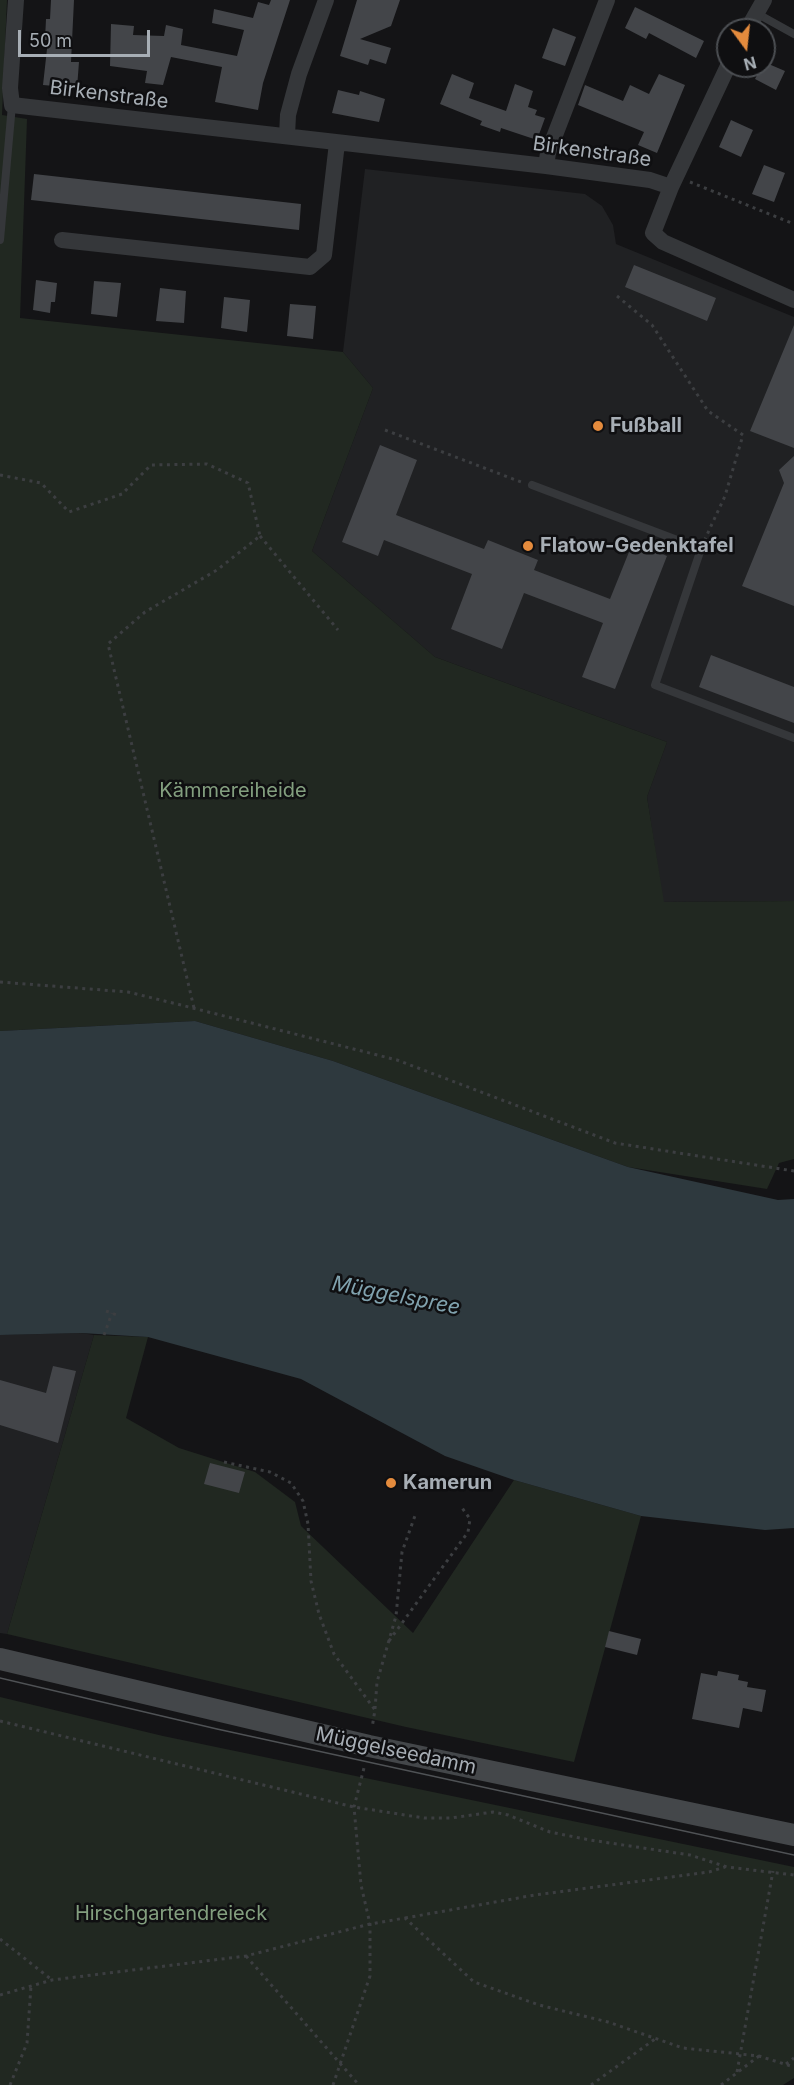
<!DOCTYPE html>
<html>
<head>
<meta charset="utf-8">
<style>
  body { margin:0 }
  #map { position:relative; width:794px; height:2085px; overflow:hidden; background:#141416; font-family:Inter,sans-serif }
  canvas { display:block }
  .north { position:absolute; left:716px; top:18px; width:60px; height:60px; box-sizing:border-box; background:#0f0f11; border:2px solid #4c4f53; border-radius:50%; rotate:165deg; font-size:16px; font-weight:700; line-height:24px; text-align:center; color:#a7aeb5 }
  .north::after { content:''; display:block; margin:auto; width:21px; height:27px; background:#e48b3d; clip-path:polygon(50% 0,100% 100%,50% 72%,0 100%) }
  .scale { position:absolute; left:18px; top:30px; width:132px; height:27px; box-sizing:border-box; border:3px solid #a7aeb5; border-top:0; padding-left:8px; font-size:18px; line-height:21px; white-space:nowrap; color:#a7aeb5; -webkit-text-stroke:4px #0f0f11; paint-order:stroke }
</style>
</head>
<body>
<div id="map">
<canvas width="794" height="2085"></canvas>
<div class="north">N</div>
<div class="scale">50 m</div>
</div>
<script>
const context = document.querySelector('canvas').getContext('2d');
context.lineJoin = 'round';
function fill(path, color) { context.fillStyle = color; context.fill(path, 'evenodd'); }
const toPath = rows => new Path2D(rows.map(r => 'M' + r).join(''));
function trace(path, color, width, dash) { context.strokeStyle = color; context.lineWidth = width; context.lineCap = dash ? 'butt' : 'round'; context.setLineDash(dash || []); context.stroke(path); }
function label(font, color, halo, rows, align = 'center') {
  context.font = font + ' Inter,sans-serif'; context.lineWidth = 5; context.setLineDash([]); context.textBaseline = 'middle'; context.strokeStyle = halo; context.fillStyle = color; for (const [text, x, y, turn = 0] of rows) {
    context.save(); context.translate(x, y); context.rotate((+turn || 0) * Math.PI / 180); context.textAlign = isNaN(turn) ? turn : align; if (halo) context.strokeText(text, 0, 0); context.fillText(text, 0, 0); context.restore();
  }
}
fill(toPath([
  [365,169,585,194,602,206,613,225,616,244,794,317,794,901,663,902,647,797,667,742,435,657,312,551,373,388,343,352],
  [81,1333,94,1335,7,1634,0,1633,0,1335]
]), '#202123');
fill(toPath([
  [0,0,7,0,2,115,27,119,20,318,343,352,373,388,312,551,435,657,667,742,647,797,664,902,794,901,794,1159,779,1163,767,1189,628,1167,333,1061,195,1021,0,1031],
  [94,1335,148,1337,126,1418,179,1448,255,1472,295,1502,301,1526,413,1633,514,1480,641,1516,574,1762,406,1727,7,1634],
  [0,1697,163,1736,794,1867,794,2078,783,2085,0,2085]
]), '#212821');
fill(toPath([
  [195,1021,333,1061,628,1167,778,1200,794,1199,794,1528,765,1530,641,1516,514,1480,445,1456,301,1379,148,1337,81,1333,0,1335,0,1031]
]), '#2e393e');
fill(toPath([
  [51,0,74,0,71,62,79,62,77,88,43,85,48,40,45,40,46,19,50,19],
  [271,0,290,0,263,83,258,110,215,102,222,67,171,57,163,85,145,83,147,71,110,66,111,24,134,26,133,35,164,36,166,25,183,29,181,45,237,56,244,30,212,23,214,9,253,18,258,2,269,5],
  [357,0,400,0,391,26,360,39,391,48,386,64,370,59,368,65,340,56],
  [635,7,704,41,696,58,649,33,646,39,625,28],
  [553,28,576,37,565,66,542,58],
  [764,62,785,71,776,90,755,79],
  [452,74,474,83,469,98,506,111,515,84,533,91,528,107,537,110,535,115,545,118,537,140,501,128,500,132,480,125,482,121,440,104],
  [659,74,685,85,657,153,638,145,644,132,578,105,585,85,623,101,630,85,649,94],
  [338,90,359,95,360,91,385,99,379,122,332,113],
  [731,120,753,130,741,157,719,147],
  [764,165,785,173,774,202,752,194],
  [34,174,301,204,299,230,31,200],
  [634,265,716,298,707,321,625,287],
  [36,280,57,283,55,302,51,302,50,313,33,310],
  [94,281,121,283,117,317,91,314],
  [160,288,186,291,184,323,156,321],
  [224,297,250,300,247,332,221,328],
  [290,304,316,306,313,339,287,336],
  [794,325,794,448,750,431],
  [380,445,417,460,396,515,484,549,488,540,538,560,534,570,610,599,633,542,667,556,615,689,582,677,603,623,524,593,502,649,451,629,472,574,384,540,378,556,342,542],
  [794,456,794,606,742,586,784,483,779,470],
  [711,655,794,687,794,723,699,687],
  [53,1366,76,1371,58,1443,0,1425,0,1380,46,1393],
  [210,1463,245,1472,239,1493,204,1484],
  [609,1631,641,1639,637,1655,605,1647],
  [718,1671,739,1675,738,1680,748,1682,747,1687,766,1690,762,1712,743,1708,739,1728,692,1719,701,1673,717,1676]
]), '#434549');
trace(toPath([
  [690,182,794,224],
  [617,296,652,325,708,411,743,435,725,496,705,539],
  [385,430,521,482],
  [0,475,41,483,69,512,122,494,151,465,207,464,248,483,260,536,217,570,145,612,108,644,194,1008],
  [260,536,338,630],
  [0,982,128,992,177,1004,397,1060,615,1143,794,1171],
  [106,1311,117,1315],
  [104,1335,112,1313],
  [224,1462,270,1472,291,1483,303,1501,308,1524,311,1581,319,1614,334,1654,375,1710,372,1728],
  [389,1641,468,1532,470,1519,460,1505],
  [375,1709,377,1682,396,1616,402,1552,416,1513],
  [0,1721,354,1807,424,1818,451,1818,493,1812,508,1815,550,1832,590,1840,690,1855,727,1867,794,1875],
  [405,1918,535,1895,709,1872,725,1867],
  [0,1939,52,1980],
  [246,1956,359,2085],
  [0,1995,52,1980,246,1956,370,1924,405,1918,474,1982,539,2005,608,2022,683,2048,759,2056,794,2067],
  [786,2064,794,2058],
  [737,2072,773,1871],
  [10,2085,27,2043,31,1986],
  [333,2085,370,1976,370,1924,361,1885,354,1807,365,1764],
  [591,2085,655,2039],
  [721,2085,759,2056]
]), '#3c3e41', 3, [3, 4.5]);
trace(toPath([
  [756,13,794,34],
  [0,240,12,105],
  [532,485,701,549,655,685,794,738]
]), '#35373a', 8);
trace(toPath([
  [16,0,10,88,12,105,546,166,650,180,671,187],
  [747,30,764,0],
  [728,66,671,187,653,233,663,242,794,300],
  [287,136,288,115,299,74,326,0],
  [546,166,548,153,607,0],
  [62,240,310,267,324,255,337,143]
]), '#35373a', 16);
trace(toPath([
  [0,1659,369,1746,794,1835]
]), '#44474a', 22);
trace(toPath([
  [0,1678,217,1729,794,1855]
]), '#4f5255', 1.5);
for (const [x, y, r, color] of [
  [598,426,6,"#e48b3d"],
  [528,546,6,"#e48b3d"],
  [391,1483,6,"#e48b3d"]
]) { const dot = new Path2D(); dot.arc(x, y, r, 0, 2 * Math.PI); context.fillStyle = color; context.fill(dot); trace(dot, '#0f0f11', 2); }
label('20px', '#a7aeb5', '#0f0f11', [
  ["Birkenstraße",109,95,7],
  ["Birkenstraße",592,152,8],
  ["Müggelseedamm",396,1751,12]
]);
label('bold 20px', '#a7aeb5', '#0f0f11', [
  ["Fußball",610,426],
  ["Flatow-Gedenktafel",540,546],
  ["Kamerun",403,1483]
], 'left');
label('20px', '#839f7f', '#0f0f11', [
  ["Kämmereiheide",233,791],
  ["Hirschgartendreieck",171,1914]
]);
label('italic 21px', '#80a2ae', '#0f0f11', [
  ["Müggelspree",396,1296,11]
]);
</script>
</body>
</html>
